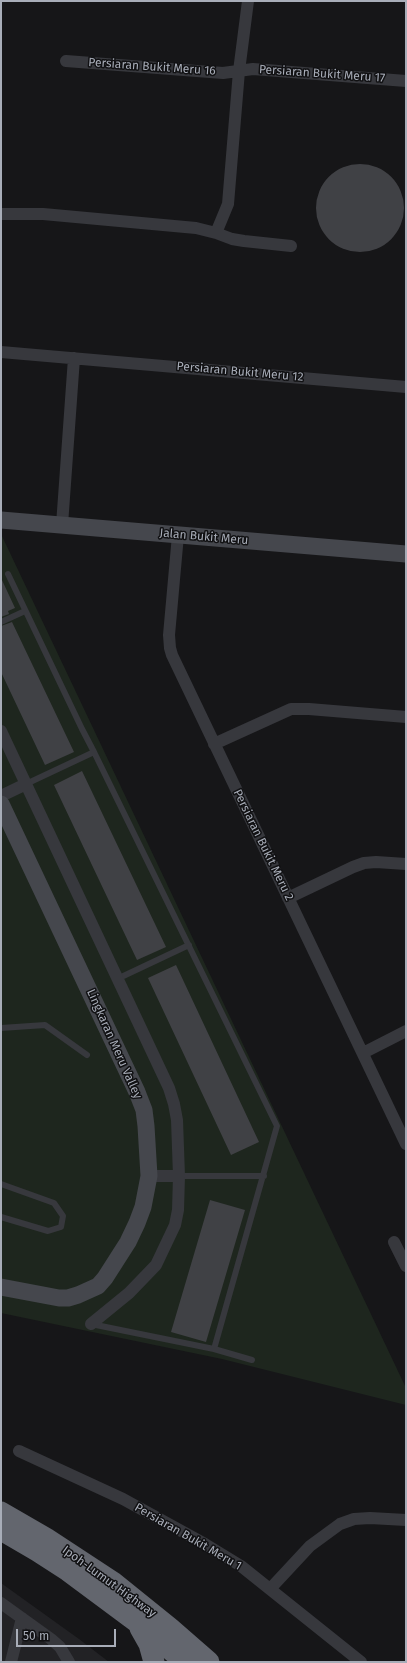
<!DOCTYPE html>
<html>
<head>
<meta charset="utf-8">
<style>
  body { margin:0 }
  #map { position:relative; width:407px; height:1663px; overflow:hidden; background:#161618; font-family:"Fira Sans",sans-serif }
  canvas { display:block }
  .frame { position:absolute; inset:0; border:2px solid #a8adb8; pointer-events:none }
  .scale { position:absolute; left:16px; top:1629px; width:100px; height:18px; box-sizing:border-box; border:2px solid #a8adb8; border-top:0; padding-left:5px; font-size:12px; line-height:14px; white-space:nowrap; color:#a8adb8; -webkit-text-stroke:3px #111113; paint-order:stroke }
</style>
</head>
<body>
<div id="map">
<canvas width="407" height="1663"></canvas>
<div class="frame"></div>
<div class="scale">50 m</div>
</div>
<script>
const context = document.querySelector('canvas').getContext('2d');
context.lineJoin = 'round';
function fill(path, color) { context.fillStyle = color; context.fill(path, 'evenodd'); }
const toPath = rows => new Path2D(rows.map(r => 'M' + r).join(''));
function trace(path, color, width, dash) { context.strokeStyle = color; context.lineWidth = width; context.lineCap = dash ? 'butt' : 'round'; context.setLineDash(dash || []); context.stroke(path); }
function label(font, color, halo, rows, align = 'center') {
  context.font = font + ' "Fira Sans",sans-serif'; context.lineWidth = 3; context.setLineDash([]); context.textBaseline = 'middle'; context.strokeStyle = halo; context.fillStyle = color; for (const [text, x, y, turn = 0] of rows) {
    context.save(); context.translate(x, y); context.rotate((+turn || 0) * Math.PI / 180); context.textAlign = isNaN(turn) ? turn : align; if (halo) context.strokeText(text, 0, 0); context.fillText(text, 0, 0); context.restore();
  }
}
fill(toPath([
  [1,1583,79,1639,109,1662,1,1662]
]), '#222225');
fill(toPath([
  [1,534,406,1388,406,1405,222,1359,1,1313]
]), '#1e261e');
fill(toPath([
  '316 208a44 44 0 1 1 88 0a44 44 0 1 1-88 0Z',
  [1,578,15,608,8,611,9,614,1,617],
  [12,622,74,752,45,765,1,672,1,626],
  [82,771,166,947,137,960,54,785],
  [176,965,259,1142,231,1155,148,978],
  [210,1200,245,1210,206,1342,171,1332]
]), '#404145');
trace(toPath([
  [8,574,82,729,94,752,277,1126,214,1349],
  [1,622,25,611],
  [26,784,94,752],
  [117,979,189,945],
  [1,1028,45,1025,87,1055],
  [179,1176,264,1176],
  [1,1184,54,1203,63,1216,61,1227,48,1231,1,1217],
  [91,1324,214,1349,252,1360]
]), '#37383d', 6);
trace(toPath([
  [66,61,223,73,253,69,406,81],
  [1,214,43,214,196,228,216,233,228,204,239,71,248,1],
  [216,233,232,239,244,241,291,246],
  [1,352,406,387],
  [62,525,74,358],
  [178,535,169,635,170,648,172,655,406,1144],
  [1,731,169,1088,174,1104,177,1120,179,1176,149,1176],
  [214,744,291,709,309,709,406,717],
  [1,796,26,784],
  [288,898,353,867,364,863,376,862,406,864],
  [363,1053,406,1031],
  [394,1242,406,1266],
  [91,1324,129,1293,156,1265,175,1225,178,1210,179,1176],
  [19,1451,123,1499,205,1544,241,1566,361,1662],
  [270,1589,310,1546,340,1524,354,1519,370,1518,406,1520],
  [1,1603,51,1639,60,1647,69,1662],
  [11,1662,22,1618]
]), '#37383d', 12);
trace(toPath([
  [1,520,406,554],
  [1,804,137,1092,144,1110,146,1126,149,1176,143,1207,137,1223,128,1242,105,1278,98,1286,78,1295,68,1298,59,1298,1,1287]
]), '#45474d', 17);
trace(toPath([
  [1,1512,46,1538,113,1582,170,1628,209,1662],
  [1,1530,37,1551,68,1571,138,1623,185,1662],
  [140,1628,149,1644,154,1662]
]), '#63666e', 21);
label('12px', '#a8adb8', '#111113', [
  ["Persiaran Bukit Meru 16",152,67,4],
  ["Persiaran Bukit Meru 17",322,74,4],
  ["Persiaran Bukit Meru 12",240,372,5],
  ["Jalan Bukit Meru",204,537,5],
  ["Persiaran Bukit Meru 2",263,845,64],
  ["Lingkaran Meru Valley",114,1044,66],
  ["Persiaran Bukit Meru 1",188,1537,30],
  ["Ipoh-Lumut Highway",109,1582,36]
]);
</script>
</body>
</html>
